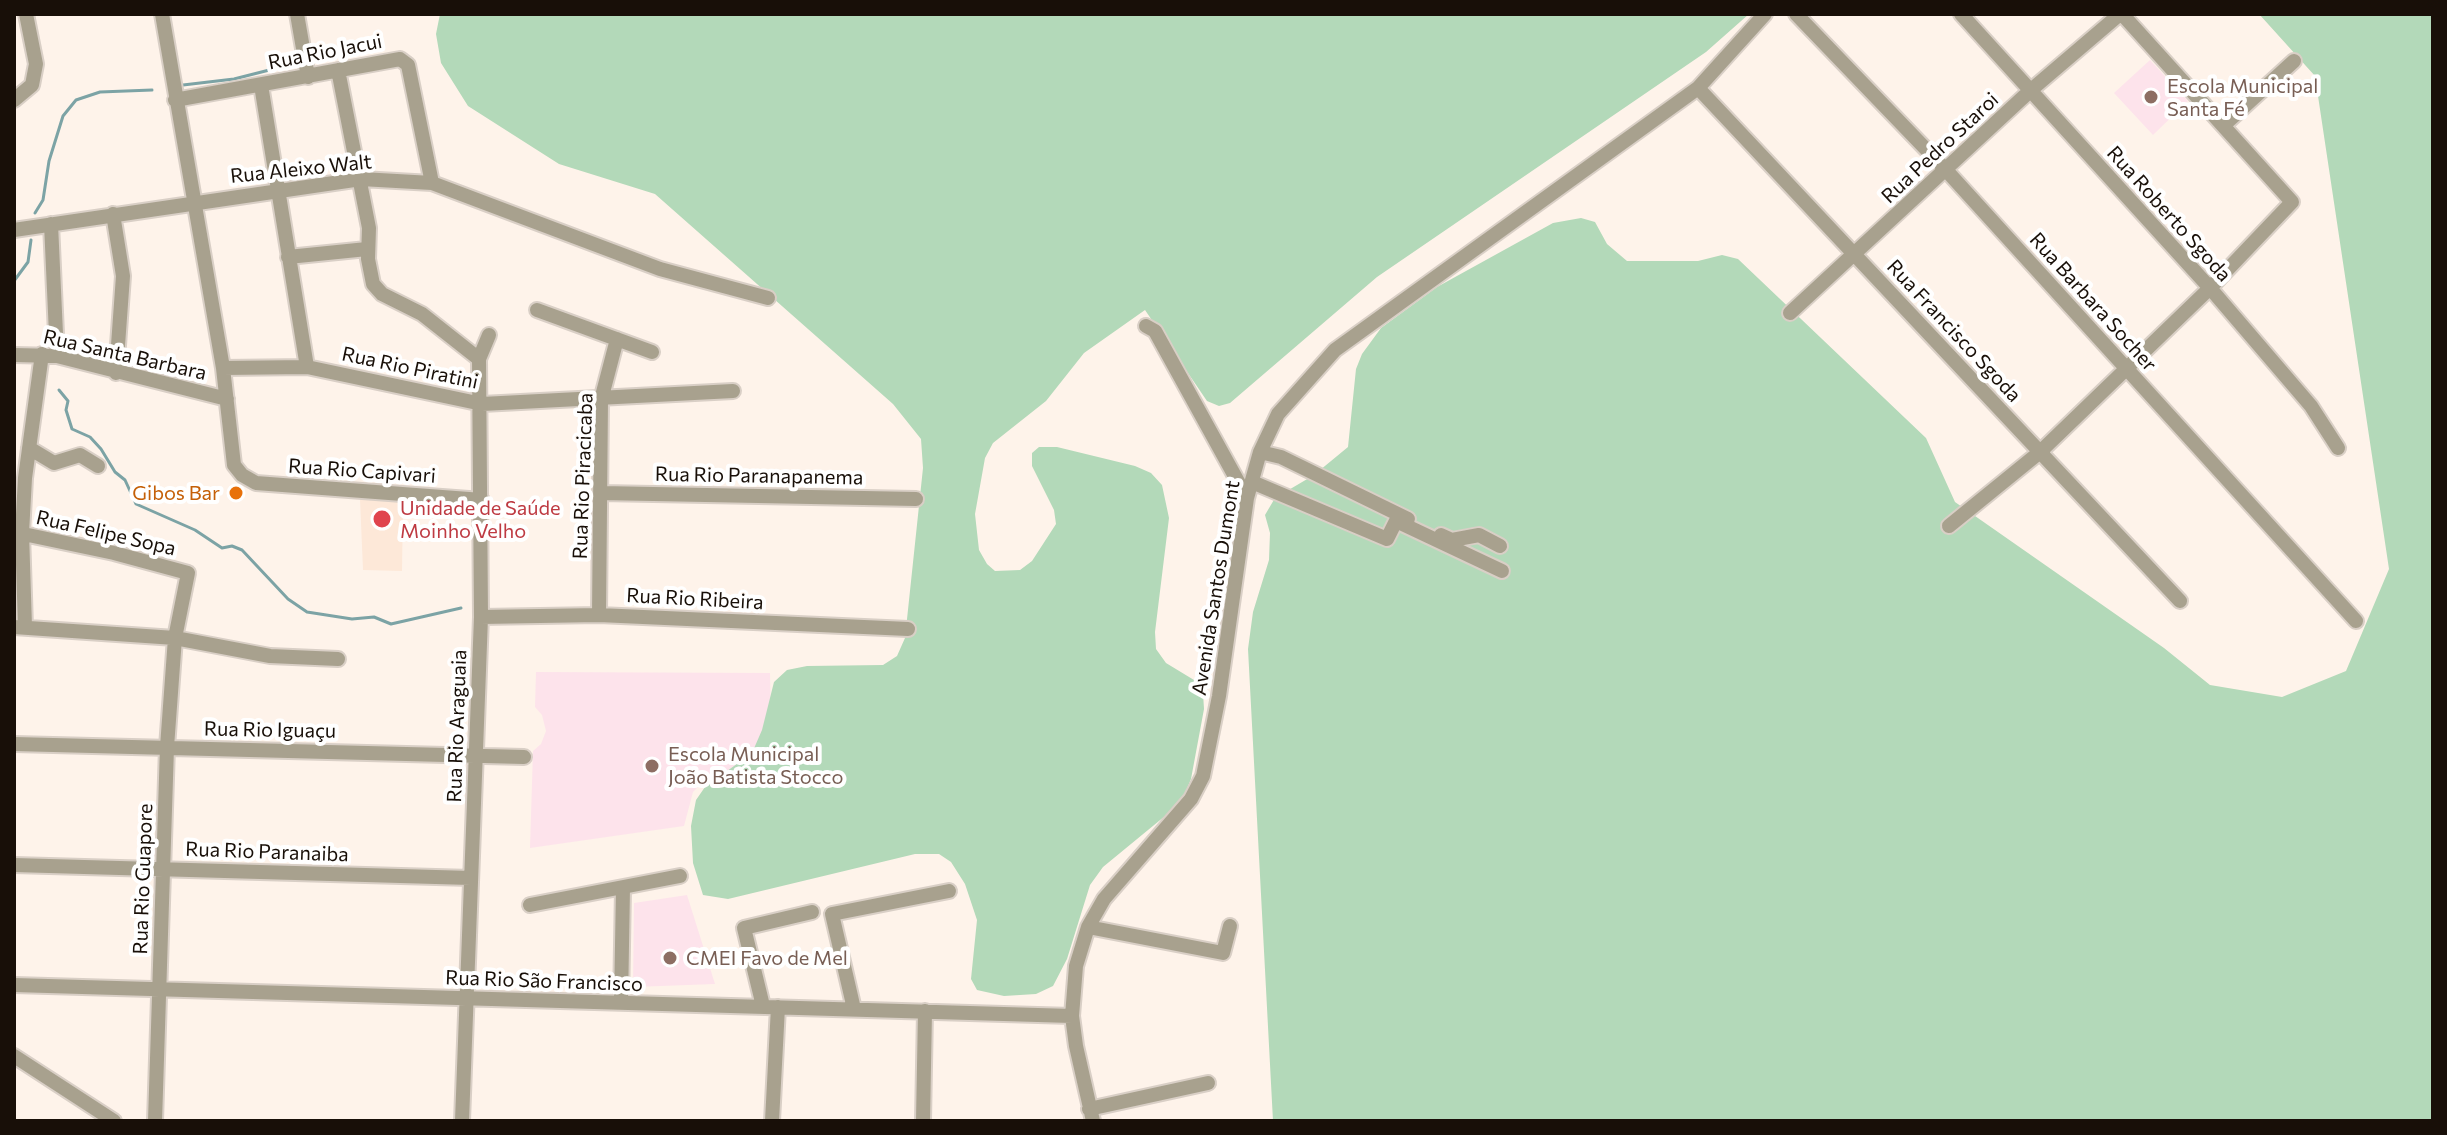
<!DOCTYPE html>
<html>
<head>
<meta charset="utf-8">
<style>
  body { margin:0 }
  #map { position:relative; width:2447px; height:1135px; overflow:hidden; background:#fef3ea; font-family:Commissioner,sans-serif }
  canvas { display:block }
  .frame { position:absolute; inset:0; border:16px solid #180f08; pointer-events:none }
</style>
</head>
<body>
<div id="map">
<canvas width="2447" height="1135"></canvas>
<div class="frame"></div>
</div>
<script>
const context = document.querySelector('canvas').getContext('2d');
context.lineJoin = 'round';
function fill(path, color) { context.fillStyle = color; context.fill(path, 'evenodd'); }
const toPath = rows => new Path2D(rows.map(r => 'M' + r).join(''));
function trace(path, color, width, dash) { context.strokeStyle = color; context.lineWidth = width; context.lineCap = dash ? 'butt' : 'round'; context.setLineDash(dash || []); context.stroke(path); }
function label(font, color, halo, rows, align = 'center') {
  context.font = font + ' Commissioner,sans-serif'; context.lineWidth = 8; context.setLineDash([]); context.textBaseline = 'middle'; context.strokeStyle = halo; context.fillStyle = color; for (const [text, x, y, turn = 0] of rows) {
    context.save(); context.translate(x, y); context.rotate((+turn || 0) * Math.PI / 180); context.textAlign = isNaN(turn) ? turn : align; if (halo) context.strokeText(text, 0, 0); context.fillText(text, 0, 0); context.restore();
  }
}
fill(toPath([
  [360,499,403,501,402,571,363,570]
]), '#fde8d8');
fill(toPath([
  [2150,60,2188,101,2153,135,2114,93],
  [536,672,770,673,772,774,709,776,693,792,684,826,530,848,533,751,541,744,546,731,542,715,535,707],
  [687,895,715,984,633,987,634,903]
]), '#fde3eb');
fill(toPath([
  [440,14,1749,14,1706,52,1377,277,1230,403,1219,406,1207,401,1145,310,1084,353,1046,401,993,443,985,458,975,514,979,550,987,564,995,571,1020,570,1032,561,1056,524,1054,510,1032,466,1032,453,1039,447,1057,447,1135,466,1151,473,1162,485,1169,518,1155,632,1156,649,1166,663,1194,680,1203,693,1204,709,1191,779,1184,796,1176,807,1103,867,1090,885,1067,959,1053,986,1036,994,1004,996,977,990,971,979,977,920,965,884,951,862,939,854,915,854,728,899,703,895,693,863,691,826,696,800,705,787,752,753,762,730,774,682,787,670,807,666,883,665,897,656,905,638,923,468,921,439,893,404,655,194,559,164,468,106,441,63,436,34],
  [2259,14,2433,14,2433,1121,1273,1121,1248,649,1253,612,1269,560,1270,533,1265,515,1275,498,1314,475,1348,447,1356,369,1362,354,1381,328,1437,287,1553,223,1581,218,1595,222,1607,244,1627,261,1698,261,1722,255,1738,259,1926,438,1955,502,2164,648,2210,685,2282,697,2346,671,2389,569,2315,76]
]), '#b3d9b9');
trace(toPath([
  [183,85,234,79,285,66],
  [35,213,43,200,49,161,63,116,76,100,100,92,152,90],
  [14,281,28,262,31,240],
  [59,390,68,401,66,410,72,429,90,437,101,449,115,472,125,480,136,504,195,530,222,548,232,546,242,550,288,599,307,612,352,619,374,617,391,624,461,608]
]), '#7ca3a5', 3);
const minor = toPath([
  [162,14,223,368,234,465,242,475,256,483,482,500],
  [297,14,308,77],
  [1796,14,1946,170,2356,621],
  [1961,14,2210,288,2311,406,2338,448],
  [338,70,369,228,368,259,373,284,382,294,422,314,479,359],
  [261,85,307,367],
  [1698,88,2180,601],
  [14,100,32,85,36,64,26,14],
  [175,100,400,59,408,65,432,183],
  [2225,124,2294,61],
  [113,214,123,276,116,373],
  [51,224,57,356],
  [14,230,361,179,432,183,660,269,768,298],
  [288,257,367,249],
  [537,310,652,352],
  [1790,313,2031,90,2120,14],
  [1146,326,1155,331,1247,498],
  [14,355,57,356,227,399],
  [223,368,307,367,482,404,733,391],
  [29,448,54,463,80,455,98,466],
  [1260,452,1281,457,1408,519],
  [1252,482,1387,539,1396,521,1502,571],
  [601,493,916,499],
  [1949,526,2040,452,2210,288,2292,202,2122,14],
  [14,532,114,553,188,573,175,638,167,747,155,1121],
  [1441,535,1452,540,1479,535,1500,546],
  [599,615,601,400,617,339],
  [481,617,599,615,908,629],
  [14,627,175,638,270,656,338,659],
  [25,627,22,533,25,478,42,354],
  [14,744,524,757],
  [14,865,471,878],
  [530,905,680,876],
  [1088,927,1223,953,1230,926],
  [14,985,1072,1016],
  [621,1003,623,888],
  [763,1006,744,928,812,912],
  [854,1009,832,914,949,891],
  [14,1056,114,1121],
  [1089,1109,1208,1083],
  [462,1121,481,617,479,359,489,335],
  [772,1121,778,1007],
  [923,1121,925,1011],
  [1093,1121,1076,1046,1072,1016,1076,966,1088,927,1104,899,1191,799,1203,776,1219,696,1247,498,1260,452,1278,414,1335,350,1698,88,1765,14]
]);
trace(minor, '#d9cfc6', 18);
trace(minor, '#a8a18e', 14);
for (const [x, y, r, color] of [
  [2151,97,8,"#8d6e63"],
  [236,493,8,"#e8710a"],
  [382,519,10,"#e0444e"],
  [652,766,8,"#8d6e63"],
  [670,958,8,"#8d6e63"]
]) { const dot = new Path2D(); dot.arc(x, y, r, 0, 2 * Math.PI); context.fillStyle = color; context.fill(dot); trace(dot, '#fff', 3); }
label('20px', '#180f08', '#fff', [
  ["Rua Rio Jacui",325,52,-11],
  ["Rua Pedro Staroi",1940,148,-43],
  ["Rua Aleixo Walt",301,169,-6],
  ["Rua Roberto Sgoda",2169,214,48],
  ["Rua Barbara Socher",2093,302,48],
  ["Rua Francisco Sgoda",1954,331,47],
  ["Rua Santa Barbara",125,355,13],
  ["Rua Rio Piratini",410,368,12],
  ["Rua Rio Capivari",362,471,4],
  ["Rua Rio Piracicaba",583,476,-88],
  ["Rua Rio Paranapanema",759,476,1],
  ["Rua Felipe Sopa",106,533,13],
  ["Avenida Santos Dumont",1216,588,-81],
  ["Rua Rio Ribeira",695,599,3],
  ["Rua Rio Araguaia",457,726,-88],
  ["Rua Rio Iguaçu",270,730,1],
  ["Rua Rio Paranaiba",267,852,2],
  ["Rua Rio Guapore",143,879,-88],
  ["Rua Rio São Francisco",544,981,2]
]);
label('20px', '#785e54', '#fff', [
  ["Escola Municipal",2167,86],
  ["Santa Fé",2167,109],
  ["Escola Municipal",668,754],
  ["João Batista Stocco",668,777],
  ["CMEI Favo de Mel",686,958]
], 'left');
label('20px', '#c56008', '#fff', [
  ["Gibos Bar",220,493]
], 'right');
label('20px', '#be3a42', '#fff', [
  ["Unidade de Saúde",400,508],
  ["Moinho Velho",400,531]
], 'left');
</script>
</body>
</html>
